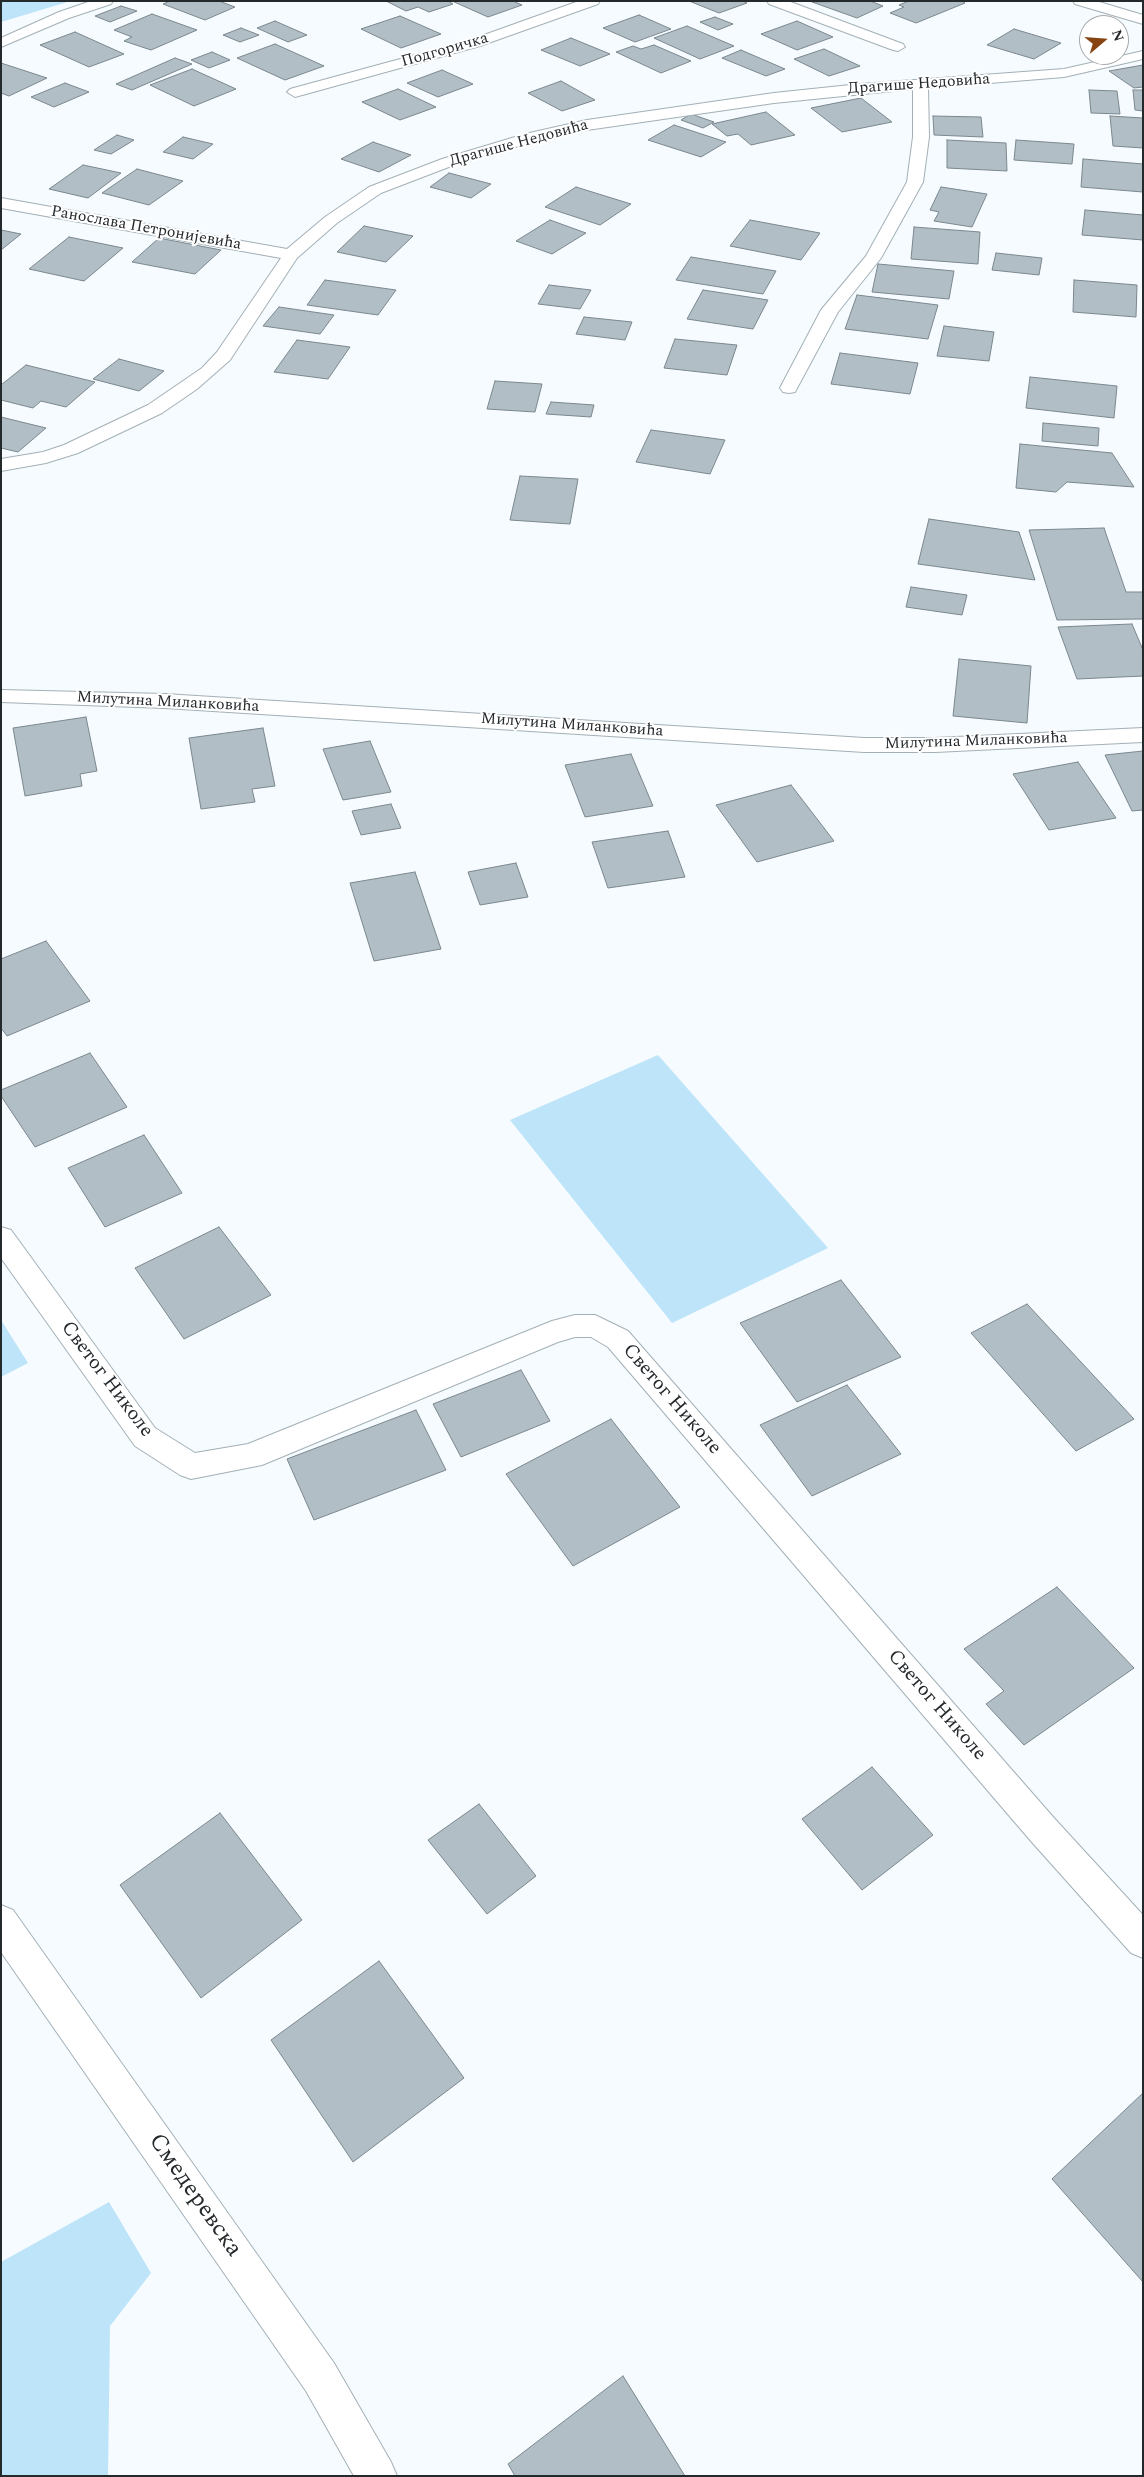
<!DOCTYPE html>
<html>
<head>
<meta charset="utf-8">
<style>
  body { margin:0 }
  #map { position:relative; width:1144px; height:2477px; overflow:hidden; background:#f5fbfe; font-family:Spectral,serif }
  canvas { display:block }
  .frame { position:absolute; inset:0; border:2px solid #24292c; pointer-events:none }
  .north { position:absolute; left:1079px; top:15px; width:50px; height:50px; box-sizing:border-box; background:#fff; border:1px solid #a7a9ab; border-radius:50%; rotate:72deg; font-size:14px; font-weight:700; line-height:20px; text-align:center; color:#24292c }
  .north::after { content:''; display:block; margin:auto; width:18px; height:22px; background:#864413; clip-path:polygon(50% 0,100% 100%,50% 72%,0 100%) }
</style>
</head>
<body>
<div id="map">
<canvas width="1144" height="2477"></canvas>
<div class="frame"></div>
<div class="north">N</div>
</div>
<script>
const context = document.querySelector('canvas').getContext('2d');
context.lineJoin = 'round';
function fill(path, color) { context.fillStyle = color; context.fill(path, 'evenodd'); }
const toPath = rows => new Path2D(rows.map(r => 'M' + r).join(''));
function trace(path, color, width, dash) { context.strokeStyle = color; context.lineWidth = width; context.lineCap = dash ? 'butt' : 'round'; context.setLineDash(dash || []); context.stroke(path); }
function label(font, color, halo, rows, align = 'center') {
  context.font = font + ' Spectral,serif'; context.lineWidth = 4; context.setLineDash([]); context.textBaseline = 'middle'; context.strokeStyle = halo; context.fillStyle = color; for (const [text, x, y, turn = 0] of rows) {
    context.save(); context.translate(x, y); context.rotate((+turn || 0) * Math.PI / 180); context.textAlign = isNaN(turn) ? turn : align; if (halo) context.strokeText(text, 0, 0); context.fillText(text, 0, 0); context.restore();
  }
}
fill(toPath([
  [1,1,71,1,1,22],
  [658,1055,828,1248,672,1323,510,1120],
  [1,1320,28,1363,1,1377],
  [109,2202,151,2273,110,2326,108,2476,1,2476,1,2262]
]), '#bee4f9');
const building = toPath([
  [170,1,219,1,235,7,205,20,163,4,170,1],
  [386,1,448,1,453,4,429,12,418,7,406,11,386,1],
  [452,1,513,1,522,5,488,17,452,1],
  [689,1,743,1,747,3,719,13,689,1],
  [870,1,883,6,857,18,812,2,870,1],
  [909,1,962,1,965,3,916,23,890,13,904,7,899,5,909,1],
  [121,6,137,11,110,22,95,16,121,6],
  [152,14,197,30,151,50,124,41,132,37,114,30,152,14],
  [639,15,671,29,635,42,603,28,639,15],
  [400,16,441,34,401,48,361,29,400,16],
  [715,17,733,24,718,30,700,22,715,17],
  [275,21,307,35,288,42,257,28,275,21],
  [797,21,833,37,797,50,761,34,797,21],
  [687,26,734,46,700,59,654,38,687,26],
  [241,28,259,35,240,42,223,35,241,28],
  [1014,29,1061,43,1034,59,987,45,1014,29],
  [75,32,124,54,89,67,40,45,75,32],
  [571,38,610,54,580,66,541,50,571,38],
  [275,44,324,66,285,80,237,58,275,44],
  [654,45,691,61,661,73,616,52,633,46,641,49,654,45],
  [824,49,860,66,829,76,794,59,824,49],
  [741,50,785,69,766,76,722,58,741,50],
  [212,52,230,60,209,68,191,60,212,52],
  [175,58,192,64,132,90,116,84,175,58],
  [1,63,47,78,9,96,1,93,1,63],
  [1143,65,1143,87,1134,88,1109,71,1143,65],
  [192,69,236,89,194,106,150,85,192,69],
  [442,70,473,84,438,97,407,83,442,70],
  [561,81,595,100,562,111,528,93,561,81],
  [65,83,89,92,54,107,31,97,65,83],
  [398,89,436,107,400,120,362,102,398,89],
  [1089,90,1117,91,1120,114,1091,113,1089,90],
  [1133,90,1143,90,1143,111,1135,110,1133,90],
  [861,98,892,122,842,132,811,108,861,98],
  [766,112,795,135,751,145,738,134,727,136,712,124,766,112],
  [691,114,714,122,703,128,681,120,691,114],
  [933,116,981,117,983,137,934,135,933,116],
  [1110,116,1143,118,1143,148,1113,146,1110,116],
  [674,125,726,142,701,157,648,140,674,125],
  [117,135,134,140,111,154,94,150,117,135],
  [183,137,213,144,193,159,163,152,183,137],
  [947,140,1006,143,1007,171,947,168,947,140],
  [1016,140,1074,144,1072,164,1014,160,1016,140],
  [373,142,411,155,379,172,341,159,373,142],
  [1083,159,1143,164,1143,192,1081,187,1083,159],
  [83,165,121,173,88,198,49,189,83,165],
  [137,169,183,181,149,205,102,193,137,169],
  [449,173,491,184,471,198,430,187,449,173],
  [576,187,631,204,600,225,545,207,576,187],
  [941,187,987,194,972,227,934,221,939,212,930,210,941,187],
  [1085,210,1143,215,1143,240,1082,235,1085,210],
  [550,220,586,233,552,254,516,241,550,220],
  [750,220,820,233,801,260,730,246,750,220],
  [364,226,413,236,386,262,337,252,364,226],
  [914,227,980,232,978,264,911,259,914,227],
  [1,230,21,234,1,250,1,230],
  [69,237,123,248,84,281,29,269,69,237],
  [159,238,221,250,195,274,132,262,159,238],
  [996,253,1042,258,1039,275,992,270,996,253],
  [691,257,776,271,763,294,676,280,691,257],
  [878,264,954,271,949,299,872,292,878,264],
  [325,280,396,290,378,315,307,305,325,280],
  [1074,280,1137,285,1136,317,1073,312,1074,280],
  [549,285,591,290,580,309,538,304,549,285],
  [703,290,768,300,753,329,687,319,703,290],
  [857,295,938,305,928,339,845,329,857,295],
  [279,307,334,315,320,334,263,326,279,307],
  [584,317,632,322,625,340,576,334,584,317],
  [944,326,994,332,989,361,937,356,944,326],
  [675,339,737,345,727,375,664,368,675,339],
  [297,340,350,347,328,379,274,372,297,340],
  [840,353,918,363,910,394,831,384,840,353],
  [119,359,164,371,139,391,93,379,119,359],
  [26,365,95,382,66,407,41,401,33,408,1,400,1,385,26,365],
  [1030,377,1117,386,1114,418,1026,408,1030,377],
  [495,381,542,384,535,412,487,409,495,381],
  [551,402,594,405,591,417,546,414,551,402],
  [1,417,46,428,18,452,1,448,1,417],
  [1043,423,1099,428,1098,446,1042,441,1043,423],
  [651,430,725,440,710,474,636,462,651,430],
  [1020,444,1112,453,1134,487,1067,482,1056,492,1016,488,1020,444],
  [520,476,578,479,570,524,510,520,520,476],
  [929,519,1019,532,1035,580,918,564,929,519],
  [1104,528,1126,592,1143,592,1143,619,1057,620,1029,530,1104,528],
  [911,587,967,595,962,615,906,607,911,587],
  [1132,624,1143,650,1143,676,1077,679,1058,627,1132,624],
  [959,659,1031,666,1027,723,953,716,959,659],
  [86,717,97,771,80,774,82,786,25,796,13,728,86,717],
  [263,728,275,786,252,789,255,802,201,809,189,738,263,728],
  [370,741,391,792,343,800,323,749,370,741],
  [1143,751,1143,810,1132,811,1105,755,1143,751],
  [631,754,653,806,585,817,565,765,631,754],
  [1078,762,1116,818,1049,830,1013,774,1078,762],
  [791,785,834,841,757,862,716,805,791,785],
  [391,804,401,828,361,835,352,811,391,804],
  [668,831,685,877,608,888,592,842,668,831],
  [516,863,528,897,480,905,468,872,516,863],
  [415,872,441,949,374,961,350,883,415,872],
  [46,941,90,1001,7,1036,1,1028,1,959,46,941],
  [90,1053,127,1107,35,1147,1,1096,1,1090,90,1053],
  [144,1135,182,1193,105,1227,68,1168,144,1135],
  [219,1227,271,1295,184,1339,135,1268,219,1227],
  [841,1280,901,1357,797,1402,740,1323,841,1280],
  [1027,1304,1134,1419,1076,1451,971,1333,1027,1304],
  [521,1370,550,1421,461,1457,433,1404,521,1370],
  [847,1385,901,1454,812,1496,760,1425,847,1385],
  [416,1410,446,1470,314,1520,287,1459,416,1410],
  [611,1419,680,1507,573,1566,506,1474,611,1419],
  [1057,1587,1134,1668,1024,1745,986,1704,1004,1691,964,1649,1057,1587],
  [872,1767,933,1835,862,1890,802,1819,872,1767],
  [479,1804,536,1876,487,1914,428,1840,479,1804],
  [220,1813,302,1920,201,1998,120,1885,220,1813],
  [379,1961,464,2078,353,2162,271,2040,379,1961],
  [1143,2093,1143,2282,1052,2179,1143,2093],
  [623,2376,685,2476,515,2476,508,2464,623,2376]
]);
fill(building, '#b1bec6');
trace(building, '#7b878e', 1);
const minor = toPath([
  [91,1,113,1,111,4,69,18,1,47,1,38,59,12,91,1],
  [579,1,600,1,598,4,480,46,295,97,287,92,290,89,470,40,579,1],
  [767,1,788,1,903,44,905,47,898,51,893,50,769,4,767,1],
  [1073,1,1096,1,1143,15,1143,24,1075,4,1073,1],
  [1143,51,1143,59,1064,77,928,88,929,137,923,182,881,258,838,312,795,392,789,393,783,392,780,388,821,310,866,256,907,182,913,137,913,89,774,103,587,130,529,143,454,165,381,193,337,223,297,258,230,360,197,389,162,413,78,453,46,463,1,471,1,459,43,452,64,445,148,405,202,368,217,352,281,258,1,208,1,198,287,249,325,217,369,187,442,159,525,134,587,120,774,93,860,84,1064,69,1143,51],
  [1,690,165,694,864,738,935,738,1143,728,1143,742,935,752,864,752,165,708,1,702,1,690],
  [1,1227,11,1230,155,1428,195,1453,248,1444,552,1321,575,1315,595,1315,628,1331,1054,1818,1143,1915,1143,1958,1131,1953,1030,1840,608,1347,591,1337,575,1337,558,1342,262,1465,191,1479,180,1475,135,1446,1,1258,1,1227],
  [1,1905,13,1910,334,2363,391,2462,397,2476,354,2476,306,2391,1,1952,1,1905]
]);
trace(minor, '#a3b0b7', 2);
fill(minor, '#fff');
label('16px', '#24292c', '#fff', [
  ["Подгоричка",445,51,-16],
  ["Драгише Недовића",919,85,-4],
  ["Драгише Недовића",519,144,-15],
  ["Ранослава Петронијевића",146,229,10],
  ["Милутина Миланковића",168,703,3],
  ["Милутина Миланковића",572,726,4],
  ["Милутина Миланковића",976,742,-2]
]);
label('20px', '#24292c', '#fff', [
  ["Светог Николе",106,1380,53],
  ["Светог Николе",671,1400,49],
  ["Светог Николе",936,1706,49]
]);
label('24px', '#24292c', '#fff', [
  ["Смедеревска",194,2196,55]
]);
</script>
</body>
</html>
